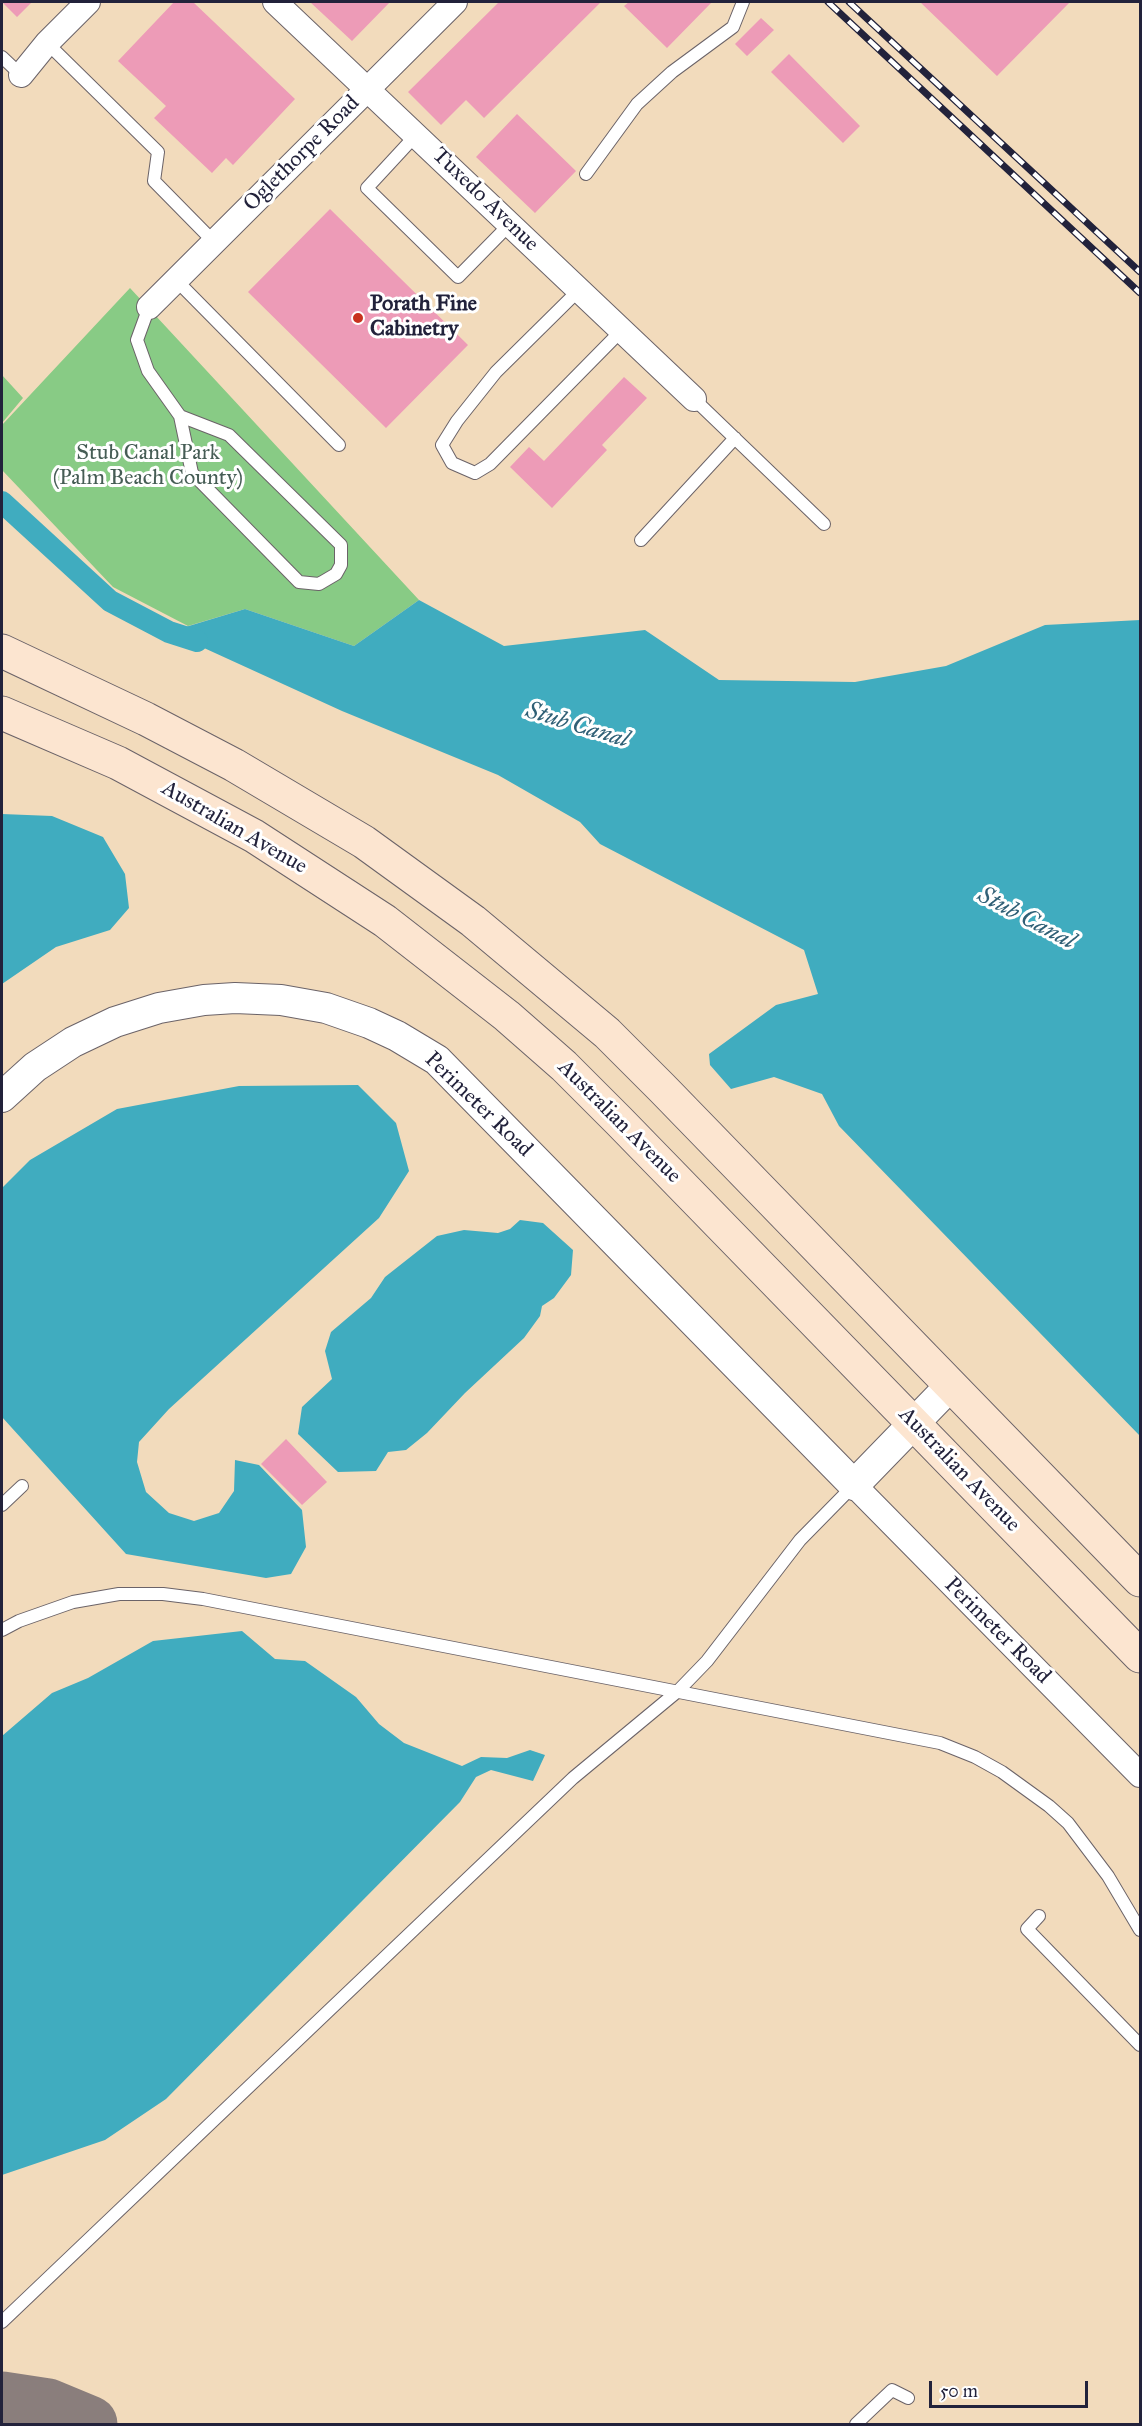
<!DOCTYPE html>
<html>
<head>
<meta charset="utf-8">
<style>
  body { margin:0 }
  #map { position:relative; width:1142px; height:2426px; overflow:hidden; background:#f2dbbc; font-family:"IM FELL Great Primer",serif }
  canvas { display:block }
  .frame { position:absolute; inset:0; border:3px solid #22223b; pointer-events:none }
  .scale { position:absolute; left:929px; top:2381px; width:159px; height:27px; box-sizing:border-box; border:3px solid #22223b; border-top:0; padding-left:8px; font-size:18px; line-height:21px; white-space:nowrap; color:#22223b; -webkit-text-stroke:4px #fff; paint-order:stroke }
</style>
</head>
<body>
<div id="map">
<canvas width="1142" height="2426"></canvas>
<div class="frame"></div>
<div class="scale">50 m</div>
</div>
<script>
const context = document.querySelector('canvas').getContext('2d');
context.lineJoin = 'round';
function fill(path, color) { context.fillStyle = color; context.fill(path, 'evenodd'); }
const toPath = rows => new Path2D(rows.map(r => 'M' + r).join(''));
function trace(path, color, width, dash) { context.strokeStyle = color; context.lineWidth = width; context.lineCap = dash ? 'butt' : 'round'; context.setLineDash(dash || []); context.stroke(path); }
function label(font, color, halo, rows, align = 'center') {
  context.font = font + ' "IM FELL Great Primer",serif'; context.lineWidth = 6; context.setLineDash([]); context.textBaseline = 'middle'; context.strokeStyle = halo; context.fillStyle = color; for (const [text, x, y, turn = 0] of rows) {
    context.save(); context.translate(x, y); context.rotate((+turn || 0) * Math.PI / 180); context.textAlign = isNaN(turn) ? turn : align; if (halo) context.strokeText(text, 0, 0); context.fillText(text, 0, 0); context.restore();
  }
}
fill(toPath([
  [130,288,419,600,354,646,245,609,188,626,113,587,2,470,2,425],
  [2,375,23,398,2,423]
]), '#88cb85');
fill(toPath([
  [419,600,504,646,645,630,719,680,855,682,946,666,1045,625,1140,620,1140,1436,839,1126,822,1094,774,1077,731,1089,710,1065,709,1054,776,1005,818,994,804,950,600,844,580,822,498,775,342,711,169,632,245,609,354,646],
  [2,814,52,816,103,837,125,874,129,908,110,930,56,947,2,984],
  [358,1085,396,1123,409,1171,379,1218,169,1409,139,1442,137,1462,146,1492,169,1513,194,1521,219,1513,234,1491,235,1460,259,1465,302,1510,306,1547,291,1574,266,1578,126,1554,2,1417,2,1188,30,1160,117,1109,239,1086],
  [520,1220,543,1223,573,1250,571,1275,554,1298,542,1306,540,1316,524,1338,465,1393,427,1433,406,1450,388,1452,376,1471,338,1472,298,1434,302,1407,332,1379,325,1351,331,1332,371,1298,385,1277,437,1236,464,1230,498,1233,510,1229],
  [242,1631,275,1659,305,1661,356,1697,379,1724,404,1743,462,1766,481,1757,507,1758,530,1750,545,1755,533,1781,491,1770,476,1777,460,1802,166,2099,105,2140,2,2175,2,1736,52,1693,88,1678,153,1641]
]), '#40acbf');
trace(toPath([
  [2,502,110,601,169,632,197,641]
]), '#40acbf', 22);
trace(toPath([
  [2,2400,48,2407,89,2424]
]), '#8a7e7c', 57);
fill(toPath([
  [2,2,32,2,17,17],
  [174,2,193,2,295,99,233,165,226,158,212,173,154,118,166,106,118,61],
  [310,2,390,2,352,41],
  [499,2,601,2,484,118,466,100,441,125,408,92],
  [629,2,712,2,667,48,624,6],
  [920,2,1070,2,997,76],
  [761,18,774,30,747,56,735,44],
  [789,54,860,126,843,143,771,72],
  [517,114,576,171,535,213,476,157],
  [330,209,468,345,386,428,248,292],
  [624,377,647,398,602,445,607,450,552,508,510,467,529,447,544,461],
  [286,1439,327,1482,302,1505,261,1464]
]), '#ed9bb7');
const service = toPath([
  [47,43,158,152,154,181,214,242],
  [2,57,21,75],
  [416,135,367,188,458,277,510,224],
  [586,174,637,104,672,72,733,27,743,2],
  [176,280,339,445],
  [579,290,496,372,457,421,442,445,452,463,475,473,490,464,622,330],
  [149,307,137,340,148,371,180,416,229,435,341,545,341,565,336,574,319,584,299,582,192,473,180,416],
  [694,399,824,524],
  [641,540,735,438],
  [2,1505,22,1486],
  [2,1630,19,1621,73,1602,119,1594,163,1594,203,1599,940,1743,975,1757,1002,1772,1049,1806,1068,1823,1108,1876,1140,1930],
  [1039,1916,1027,1929,1140,2045],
  [2,2322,573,1778,678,1691,707,1661,800,1540,854,1485],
  [856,2424,892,2390,908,2398]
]);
const minor = toPath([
  [275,2,694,399],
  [21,75,47,43,88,2],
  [149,307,455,2],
  [854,1485,1140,1775]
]);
const tertiary = toPath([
  [2,1097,35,1067,73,1042,115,1022,159,1008,204,1000,235,998,281,1000,326,1008,369,1023,397,1036,437,1060,854,1485,950,1386]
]);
const secondary = toPath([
  [2,651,146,719,234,765,364,842,473,921,607,1033,662,1088,1140,1580],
  [2,713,118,763,254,836,385,921,507,1016,564,1066,619,1121,1140,1656]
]);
trace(service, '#6b6368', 14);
trace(minor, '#6b6368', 26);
trace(tertiary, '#6b6368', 32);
trace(secondary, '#6b6368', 35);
trace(service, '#fff', 12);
trace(minor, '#fff', 24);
trace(tertiary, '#fff', 30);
trace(secondary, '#fce5d0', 33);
const rail = toPath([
  [828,2,1140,293],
  [849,2,1140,272]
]);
trace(rail, '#22223b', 7);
trace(rail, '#fff', 4.5, [14]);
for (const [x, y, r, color] of [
  [358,318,6,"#c8321e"]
]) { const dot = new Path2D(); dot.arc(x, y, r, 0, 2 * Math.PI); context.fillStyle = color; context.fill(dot); trace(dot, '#fff', 2); }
label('22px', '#22223b', '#fff', [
  ["Oglethorpe Road",302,154,-45],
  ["Tuxedo Avenue",485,200,44],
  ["Australian Avenue",234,828,30],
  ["Perimeter Road",478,1105,44],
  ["Australian Avenue",619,1122,45],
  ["Australian Avenue",959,1470,46],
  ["Perimeter Road",997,1631,45]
]);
label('bold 22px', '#22223b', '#fff', [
  ["Porath Fine",370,305],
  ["Cabinetry",370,330]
], 'left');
label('22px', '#465d55', '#fff', [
  ["Stub Canal Park",148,454],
  ["(Palm Beach County)",148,479]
]);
label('italic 24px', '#306076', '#fff', [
  ["Stub Canal",577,726,17],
  ["Stub Canal",1026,919,28]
]);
</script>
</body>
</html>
